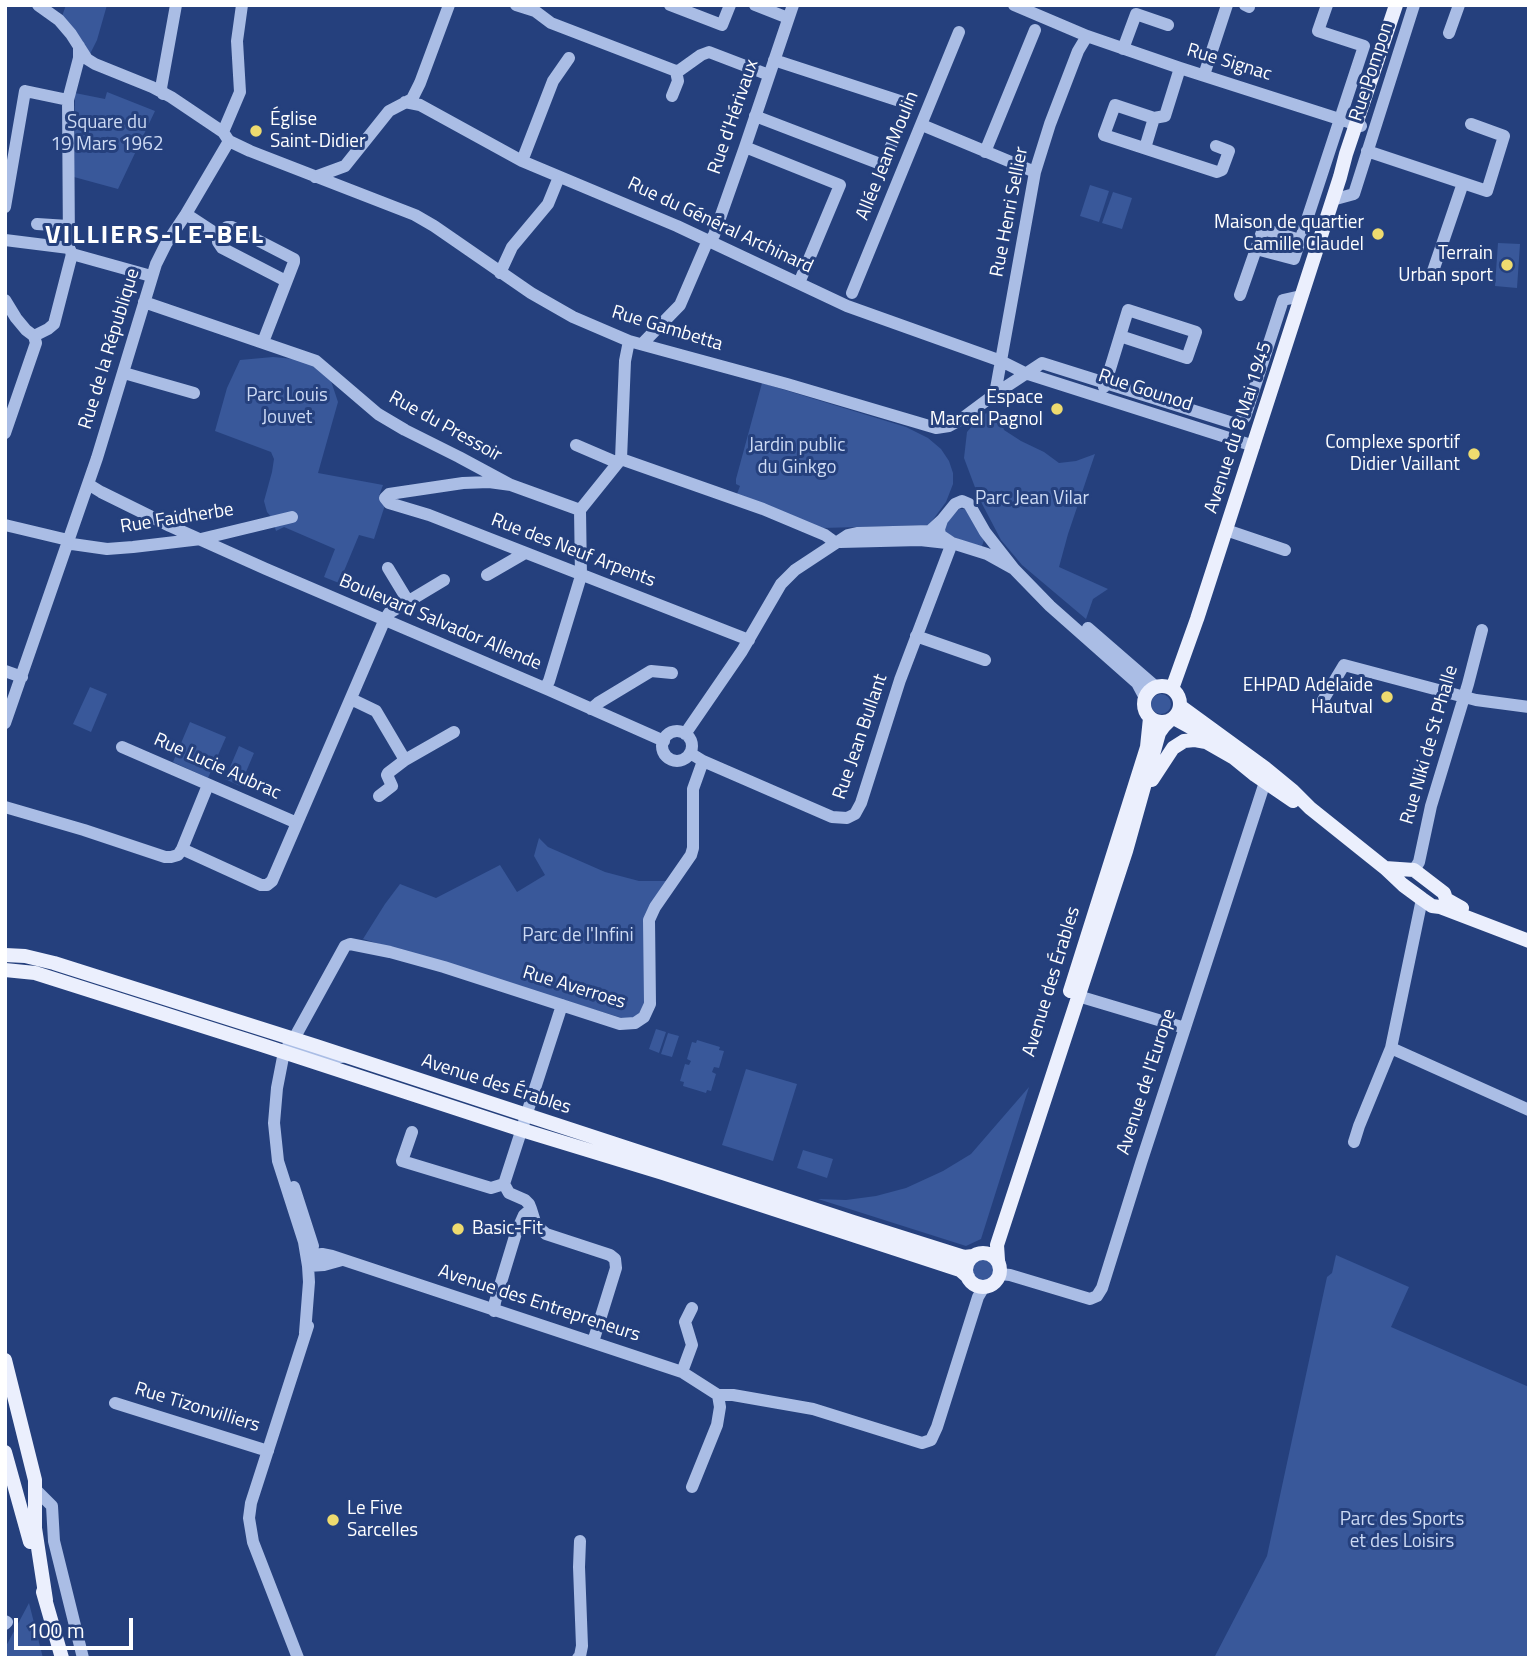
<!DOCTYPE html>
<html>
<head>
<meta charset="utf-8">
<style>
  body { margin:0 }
  #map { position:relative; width:1534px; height:1663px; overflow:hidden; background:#25407d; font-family:"Titillium Web",sans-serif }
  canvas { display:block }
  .frame { position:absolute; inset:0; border:7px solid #fff; pointer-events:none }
  .scale { position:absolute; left:14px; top:1618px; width:119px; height:32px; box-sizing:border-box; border:4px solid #fff; border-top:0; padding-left:9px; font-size:21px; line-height:24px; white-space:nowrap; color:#fff; -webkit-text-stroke:5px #25407d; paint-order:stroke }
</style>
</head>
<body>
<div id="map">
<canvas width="1534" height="1663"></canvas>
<div class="frame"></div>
<div class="scale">100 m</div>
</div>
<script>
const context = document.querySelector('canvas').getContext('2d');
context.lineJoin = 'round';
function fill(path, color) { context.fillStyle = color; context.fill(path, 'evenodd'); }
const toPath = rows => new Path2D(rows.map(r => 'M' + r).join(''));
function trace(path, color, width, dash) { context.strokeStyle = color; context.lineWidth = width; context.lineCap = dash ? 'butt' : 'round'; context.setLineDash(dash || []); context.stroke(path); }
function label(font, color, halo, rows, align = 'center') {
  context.font = font + ' "Titillium Web",sans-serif'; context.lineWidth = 6; context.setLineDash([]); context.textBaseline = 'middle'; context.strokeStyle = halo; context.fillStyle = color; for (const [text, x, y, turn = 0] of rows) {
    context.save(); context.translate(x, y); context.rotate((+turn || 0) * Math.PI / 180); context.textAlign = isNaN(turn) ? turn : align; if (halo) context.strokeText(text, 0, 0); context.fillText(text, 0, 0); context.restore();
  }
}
fill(toPath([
  [66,5,107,5,97,40,89,56,61,19],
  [107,92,155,111,118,189,74,177,75,93,105,99],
  [1090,185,1109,191,1099,222,1080,216],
  [1113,192,1132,198,1122,229,1102,223],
  [1498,243,1520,244,1517,288,1495,286],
  [273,357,316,361,327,369,338,402,318,473,383,485,379,496,380,499,385,505,374,539,359,535,339,583,324,577,335,549,284,527,276,531,272,518,267,512,264,501,272,472,274,459,271,452,215,431,227,388,240,360],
  [762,383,906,427,928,438,941,449,949,461,953,473,953,484,946,502,929,525,822,528,737,494,740,486,736,484,736,479],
  [997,410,1004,430,1021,441,1044,452,1059,463,1076,461,1095,454,1068,534,1059,567,1108,589,1093,599,1086,619,1022,565,1001,540,979,498,964,458,967,432,981,415],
  [959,509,966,509,984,540,982,546,974,546,945,533,944,526],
  [90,687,107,694,91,732,73,724],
  '1151 704a10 10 0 1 1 20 0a10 10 0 1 1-20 0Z',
  [190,722,226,737,208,778,173,762],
  [239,746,254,753,240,786,225,779],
  [539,838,548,847,605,872,639,881,667,881,648,913,647,1007,632,1021,363,939,385,904,400,884,436,898,500,865,517,892,545,875,534,856],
  [656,1029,666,1032,659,1053,649,1049],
  [668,1033,679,1036,672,1057,661,1054],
  [697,1040,720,1047,719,1050,724,1051,719,1068,714,1067,712,1072,716,1074,711,1091,707,1090,706,1093,683,1086,684,1082,680,1081,685,1064,689,1065,691,1061,687,1059,692,1042,696,1043],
  [746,1069,797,1084,773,1161,722,1145],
  [1029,1087,981,1239,966,1246,818,1199,846,1200,876,1196,906,1188,943,1171,971,1154],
  [803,1150,833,1159,827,1178,797,1168],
  [1336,1255,1409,1287,1391,1327,1529,1387,1529,1658,1214,1658,1267,1556,1327,1277,1332,1273],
  '971 1270a12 12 0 1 1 24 0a12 12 0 1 1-24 0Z',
  [29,1603,43,1658,5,1658,5,1648]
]), '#39589a');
trace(toPath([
  [38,5,59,20,71,34,87,59,95,64,152,87,171,97,223,132,229,141,250,151,415,215,434,226,531,293,573,317,629,341,787,384,936,428,949,426,960,420,995,394,1035,172,1050,124,1078,51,1087,36],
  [516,5,535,11,551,23,676,71,680,70,701,55,709,52,769,75],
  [670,5,722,25,730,5],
  [755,5,788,18],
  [1014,5,1087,36,1180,68,1361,126],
  [1245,5,1249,7],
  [1449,33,1459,5],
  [1123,49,1136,14,1168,25],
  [1204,75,1227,5],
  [163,94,161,88,176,5],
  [672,96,678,81,676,71],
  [405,102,420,105,522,161,677,226,847,306,1001,361,1025,373,1254,446],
  [755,116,883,165,909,104,774,60],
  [1154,118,1115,105,1104,135,1217,172,1222,170,1229,151,1216,146],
  [922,125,1035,172],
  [223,132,240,92,237,41,242,5],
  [745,147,840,185,799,283],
  [1145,148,1154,118,1165,116,1180,68],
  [1367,151,1463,183,1432,274],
  [985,152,1035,30],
  [522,161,553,81,569,58],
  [315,177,345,166,389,111,412,99,420,83,449,5],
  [1463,183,1487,191,1504,136,1471,124],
  [1332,200,1354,194,1414,5],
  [5,207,25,91,68,100],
  [186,214,218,235],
  [37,224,68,226],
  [5,240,69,248],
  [710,241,714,235,745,147,793,5],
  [1256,249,1294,259,1364,46,1318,31,1327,5],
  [72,254,151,276],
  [500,273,512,247,548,204,559,177],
  [852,293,959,32],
  [1240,295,1263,229,1300,240],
  [5,300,16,318,26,330,34,336,36,343,5,433],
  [144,302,316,361,378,414,405,430,459,457,511,485,580,510],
  [34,336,48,329,54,324,72,254,69,248,68,100,79,58,79,46],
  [263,342,294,262,294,259,232,227,227,227,218,235,218,242,222,248,286,281],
  [642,344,680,305,708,240],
  [124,373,194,393],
  [1104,387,1106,382,1128,310,1196,332,1187,358,1120,336],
  [995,394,1042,363,1236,424,1245,417,1283,300,1301,296],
  [576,445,618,463],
  [621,459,763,509,825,535,836,543],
  [88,484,101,492,170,526,266,569,549,690,664,741],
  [511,485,489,482,463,483,389,494,385,498,389,503,429,515,749,640],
  [5,525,68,540,72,544,107,549,133,547,201,539,292,517],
  [1226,530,1285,550],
  [840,542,920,540,947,543],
  [388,568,408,601],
  [1014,569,985,532,969,504,962,501,955,504,942,520,939,529,940,535,952,543,987,554,1014,569,1050,606,1137,683,1145,698],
  [487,575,525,553],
  [1088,628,1156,687],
  [916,636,985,660],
  [5,671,22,677],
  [545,688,549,681,581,576,580,510,621,459,625,361,629,341],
  [351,699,376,711,405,760,454,732],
  [1323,700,1344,665,1476,700,1529,707],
  [591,709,598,703,651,671,672,673],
  [5,723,97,458,156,264,166,244,186,214,229,141],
  '662 746a15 15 0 1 1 30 0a15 15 0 1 1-30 0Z',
  [685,734,742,651,781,584,795,570,848,535,857,533,930,531,942,520],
  [122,747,297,823],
  [690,753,703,761,832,817,847,818,855,814,861,803,900,680,952,543],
  [379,796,392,786,387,775,388,773,405,760],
  [5,807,84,830,165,857,171,857,178,855,182,849,208,785],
  [182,849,261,885,267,885,272,881,385,619,389,613,444,580],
  [1414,870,1419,862,1431,806,1468,684,1482,630],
  [1078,996,1185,1028],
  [1391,1048,1529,1110],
  [284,1052,298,1049,327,1057,342,1057],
  [412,1132,402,1161,491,1188,504,1184,509,1193,525,1200,529,1204,531,1209,524,1215,516,1233,495,1302,494,1311],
  [1354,1142,1359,1126,1391,1048,1422,899],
  [504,1184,562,1005],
  [294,1187,313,1246],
  [531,1209,536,1225,546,1234,610,1255,615,1259,616,1268,593,1342],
  [307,1256,322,1254,332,1256,682,1372,718,1395,720,1407,717,1425,692,1487],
  [308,1266,324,1265,342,1260],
  [1000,1274,1010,1275,1090,1299,1097,1296,1102,1288,1141,1163,1265,782],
  [305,1333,309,1282,308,1266,304,1242,278,1161,274,1123,277,1088,284,1052,296,1035,345,946,350,944,390,952,444,967,620,1024,635,1023,644,1017,650,1004,649,920,655,907,691,855,693,848,693,789,703,761],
  [682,1372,692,1345,685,1322,692,1308],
  [718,1395,733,1395,813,1409,922,1443,931,1440,937,1427,978,1297,984,1287],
  [115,1403,268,1451],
  [36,1490,52,1506,54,1541,83,1658],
  [5,1621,7,1622,5,1624],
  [298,1658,253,1542,249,1518,251,1503,308,1326],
  [578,1658,580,1656,582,1646,579,1567,580,1541]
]), '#aabde5', 12);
trace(toPath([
  '1144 704a18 18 0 1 1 36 0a18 18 0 1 1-36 0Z',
  [1172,689,1197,619,1340,177,1346,154,1396,5],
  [1180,706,1265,768,1293,791,1310,808,1385,868,1403,885,1422,899,1432,906,1440,907,1529,941],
  [1174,718,1212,739],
  [1228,753,1255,775,1293,801],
  [1152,780,1173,748,1184,741,1195,740,1206,742,1234,758],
  [1385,868,1414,870,1444,893,1446,899,1462,908],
  [5,955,25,956,54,963,316,1046,853,1222,964,1257,973,1256],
  [5,970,35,973,262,1045,522,1130,663,1173,899,1250,960,1270,968,1277],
  [1070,991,1147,747,1150,718],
  '966 1270a17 17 0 1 1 34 0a17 17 0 1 1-34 0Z',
  [998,1260,997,1245,1126,851,1159,733,1164,726,1170,720],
  [5,1360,35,1480,35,1528,46,1600],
  [5,1452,30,1542],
  [43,1592,62,1658]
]), '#ebeffd', 14);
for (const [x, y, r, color] of [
  [256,131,7,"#eedb6f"],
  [1378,234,7,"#eedb6f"],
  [1507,265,7,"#eedb6f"],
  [1057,409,7,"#eedb6f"],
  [1474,454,7,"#eedb6f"],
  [1387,697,7,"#eedb6f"],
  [458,1229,7,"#eedb6f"],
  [333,1520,7,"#eedb6f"]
]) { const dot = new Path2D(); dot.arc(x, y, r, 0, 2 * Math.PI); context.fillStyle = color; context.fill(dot); trace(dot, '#25407d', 2.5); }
label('19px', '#fff', '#25407d', [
  ["Rue Signac",1229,63,17],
  ["Rue Pompon",1372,72,-72],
  ["Rue d'Hérivaux",734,117,-71],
  ["Allée Jean Moulin",888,156,-68],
  ["Rue Henri Sellier",1010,212,-79],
  ["Rue du Général Archinard",720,226,25],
  ["Rue Gambetta",667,329,17],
  ["Rue de la République",110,349,-73],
  ["Rue Gounod",1145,391,18],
  ["Rue du Pressoir",445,427,29],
  ["Avenue du 8 Mai 1945",1239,428,-72],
  ["Rue Faidherbe",177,519,-9],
  ["Rue des Neuf Arpents",573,551,21],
  ["Boulevard Salvador Allende",440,623,23],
  ["Rue Jean Bullant",861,737,-71],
  ["Rue Niki de St Phalle",1430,745,-74],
  ["Rue Lucie Aubrac",217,767,24],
  ["Avenue des Érables",1052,982,-73],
  ["Rue Averroes",574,988,17],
  ["Avenue de l'Europe",1147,1082,-72],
  ["Avenue des Érables",496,1085,18],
  ["Avenue des Entrepreneurs",539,1304,18],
  ["Rue Tizonvilliers",197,1408,17]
]);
label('19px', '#fff', '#25407d', [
  ["Église",270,120,"left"],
  ["Saint-Didier",270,142,"left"],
  ["Maison de quartier",1364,223],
  ["Camille Claudel",1364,245],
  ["Terrain",1493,254],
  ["Urban sport",1493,276],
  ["Espace",1043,398],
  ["Marcel Pagnol",1043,420],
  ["Complexe sportif",1460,443],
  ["Didier Vaillant",1460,465],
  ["EHPAD Adelaide",1373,686],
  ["Hautval",1373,708],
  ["Basic-Fit",472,1229,"left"],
  ["Le Five",347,1509,"left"],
  ["Sarcelles",347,1531,"left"]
], 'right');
label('19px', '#cddaf4', '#25407d', [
  ["Square du",107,123],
  ["19 Mars 1962",107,145],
  ["Parc Louis",287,396],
  ["Jouvet",287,418],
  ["Jardin public",797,446],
  ["du Ginkgo",797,468],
  ["Parc Jean Vilar",1032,499],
  ["Parc de l'Infini",578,936],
  ["Parc des Sports",1402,1520],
  ["et des Loisirs",1402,1542]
]);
context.letterSpacing = '2px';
label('bold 26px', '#fff', '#25407d', [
  ["VILLIERS-LE-BEL",155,237]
]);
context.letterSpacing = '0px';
</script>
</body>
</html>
